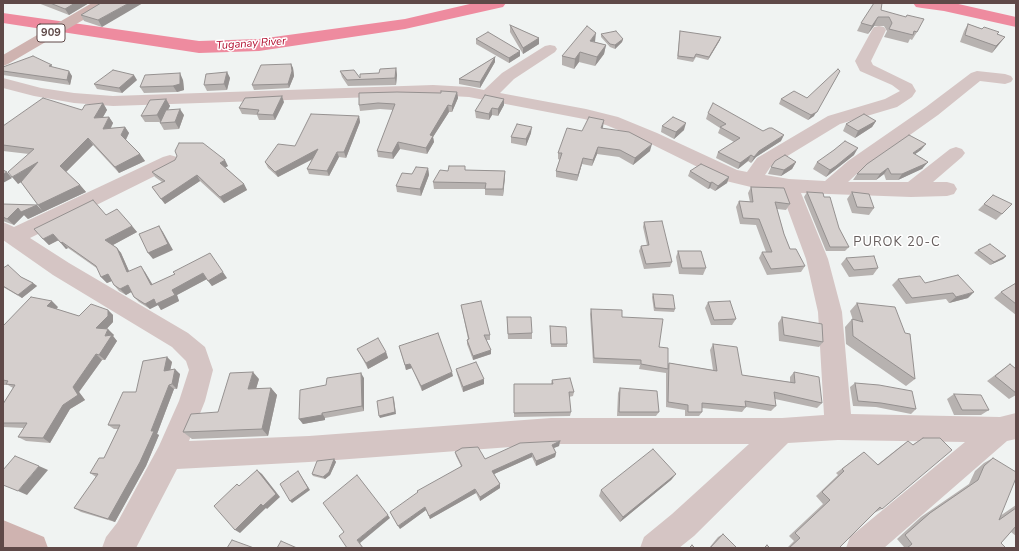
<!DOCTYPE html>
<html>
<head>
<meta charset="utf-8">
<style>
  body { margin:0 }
  #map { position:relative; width:1019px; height:551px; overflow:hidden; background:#f0f3f2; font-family:"Nunito Sans",sans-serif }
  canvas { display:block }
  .frame { position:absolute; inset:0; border:4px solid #5f4948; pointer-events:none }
</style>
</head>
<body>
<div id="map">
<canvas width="1019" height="551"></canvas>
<div class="frame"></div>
</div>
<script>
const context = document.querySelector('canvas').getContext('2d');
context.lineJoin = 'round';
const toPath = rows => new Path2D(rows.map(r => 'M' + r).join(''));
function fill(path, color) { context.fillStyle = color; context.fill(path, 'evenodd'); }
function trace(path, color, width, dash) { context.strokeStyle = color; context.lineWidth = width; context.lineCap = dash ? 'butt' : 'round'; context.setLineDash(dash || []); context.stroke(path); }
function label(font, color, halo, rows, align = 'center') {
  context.font = font + ' "Nunito Sans",sans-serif'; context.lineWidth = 3; context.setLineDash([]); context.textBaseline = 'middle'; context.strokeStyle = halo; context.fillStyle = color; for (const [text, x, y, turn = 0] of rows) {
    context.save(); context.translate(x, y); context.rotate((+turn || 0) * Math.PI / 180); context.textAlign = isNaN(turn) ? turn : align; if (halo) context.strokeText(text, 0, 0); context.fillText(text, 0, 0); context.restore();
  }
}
fill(toPath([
  [474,3,506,3,503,7,405,29,259,51,199,53,3,23,3,13,199,41,259,39,405,19,474,3],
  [913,3,954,3,1016,17,1016,27,944,11,922,8,916,7,913,3]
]), '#ee8b9f');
fill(toPath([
  [879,26,884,27,886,30,871,61,873,65,912,84,916,91,912,97,897,107,840,124,771,166,765,175,789,179,825,181,848,161,926,107,971,73,977,71,1005,74,1011,76,1013,79,1011,82,1005,84,980,81,938,115,862,169,848,182,908,182,950,149,956,147,962,149,965,153,962,157,933,182,947,182,954,184,957,189,954,194,947,196,911,197,801,193,828,259,842,312,851,414,1000,417,1016,413,1016,439,1007,441,884,548,846,548,850,537,965,442,838,440,788,443,694,536,679,548,640,548,644,537,672,514,749,444,551,444,309,462,177,469,136,548,102,548,106,537,117,523,159,446,179,401,189,370,186,361,172,347,53,275,3,240,3,222,14,227,163,157,170,155,177,157,179,161,177,165,30,238,69,263,188,333,205,347,213,370,205,401,189,441,309,436,551,418,782,418,824,415,818,312,806,259,781,191,755,188,726,181,645,141,606,125,584,119,469,97,433,95,113,106,74,103,34,96,3,88,3,78,41,88,74,93,113,96,433,85,469,87,484,90,502,73,545,46,550,45,555,46,557,49,555,52,514,79,500,93,586,109,618,117,657,133,737,170,747,172,757,158,828,116,885,99,900,91,892,85,860,71,855,61,872,30,874,27,879,26]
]), '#d5c5c4');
fill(toPath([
  [92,3,109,3,107,6,8,64,3,66,3,55,92,3],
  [3,520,44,537,48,548,3,548,3,520]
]), '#cfb3b0');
fill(toPath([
  [38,3,89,3,69,15],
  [101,3,102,27,84,21,81,15],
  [881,10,917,32,912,40,910,39,908,43,884,37,887,31,884,26,874,26,868,34,857,31,861,23],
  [968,24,997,34,1005,37,992,53,960,42,964,31],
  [510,25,539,38,539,44,523,54,510,32],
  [680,31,720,40,708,60,696,57,693,62,677,59],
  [601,34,623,39,622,42,615,49,610,47,601,37],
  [476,39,520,56,509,63,476,44],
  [595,42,606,45,604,54,595,66,579,62,574,69,562,65,562,56],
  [495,57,495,62,480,88,459,84,459,79],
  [291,64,293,68,294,76,289,88,254,90,252,85],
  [53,68,72,76,70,85,3,75,3,71],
  [396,68,397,75,396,85,348,86,342,77,340,71,360,78,379,73],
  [227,72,230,78,227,90,207,91,204,85],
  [137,80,122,93,97,89,94,84],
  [183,80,184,90,177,92,144,93,140,87],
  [457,92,458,98,452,112,449,112,433,137,434,142,427,154,400,149,393,159,378,157,377,151,393,110,380,109,360,111,359,105,441,93],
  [807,98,814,116,808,120,779,104,781,99],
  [166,99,170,106,168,110,184,115,179,129,164,130,160,123,161,122,145,122,141,116],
  [504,99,504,105,498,116,492,115,489,120,476,118,475,111],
  [284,102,275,120,259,120,257,115,242,114,239,108],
  [103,103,107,110,103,117,109,117,113,123,111,128,125,127,129,133,126,140,140,154,145,161,119,173,93,145,66,172,80,185,86,192,43,212,38,205,21,182,18,184,29,154,3,151,3,126,82,110],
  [708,113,763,131,781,141,756,157,751,163,748,161,738,169,716,158,718,152,734,142,718,133,720,128,706,119],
  [359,116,360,122,346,158,339,157,329,176,309,174,307,169,313,159,278,177,268,168,265,162,295,146],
  [876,121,872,127,855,138,843,131,846,124],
  [662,126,684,130,674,139,661,132],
  [603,127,602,128,650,151,633,165,619,157,597,154,592,166,582,164,577,181,556,177,556,171,560,160,558,159,558,153,582,131],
  [531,133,526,146,511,143,511,137],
  [921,150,915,154,923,168,898,180,886,180,884,174,876,180,853,180,857,174],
  [854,155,826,177,813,169,817,162],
  [796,162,792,169,781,176,768,174,771,167],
  [228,166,225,167,244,184,247,190,224,203,200,181,165,204,152,187,162,182,155,177,152,172],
  [465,166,465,170,505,171,503,196,485,195,485,189,434,189,433,182,448,171],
  [428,168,429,175,421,196,397,192,396,186],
  [690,171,729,177,727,183,715,191,710,188,708,189,688,176],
  [751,187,790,204,786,210,777,209,784,234,790,249,805,266,801,272,767,275,759,258,762,252,766,252,756,225,740,224,736,207,739,201,750,202,748,193],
  [807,192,839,228,849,247,845,251,826,251,804,197],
  [852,192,874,208,869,215,852,213,847,199],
  [3,204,37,205,43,212,28,219,24,215,14,225,3,221],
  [984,204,1012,204,996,220,978,210],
  [106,215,132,226,137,232,113,245,117,248,121,253,129,271,145,272,153,285,175,274,227,278,212,286,207,279,177,295,179,301,161,310,158,305,150,309,139,302,134,297,131,292,126,295,119,291,114,285,112,281,107,283,101,277,98,269,68,248,66,249,58,240,49,245,43,239],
  [644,222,672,262,670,267,644,269,639,251,641,246,647,245,643,227],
  [978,250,1006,256,1003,259,990,265,974,253],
  [678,251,706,268,703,275,679,274,676,257],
  [846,258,878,268,873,275,849,277,841,264],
  [3,268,33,283,37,286,22,298,3,287],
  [898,279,925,283,968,298,949,303,946,299,906,304,892,285],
  [1016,283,1016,315,994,298,1001,292],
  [653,294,675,309,674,312,654,311,652,297],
  [708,302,736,319,732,325,711,325,705,308],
  [857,303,915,379,906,386,846,344,845,327,852,319,853,320,850,311],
  [461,305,490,335,490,340,486,340,491,350,491,354,473,360,467,344,467,340,468,339],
  [58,307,56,309,79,316,108,310,113,315,113,322,106,329,114,335,113,336,117,341,105,360,102,360,79,392,85,400,70,409,50,443,26,441,18,437,24,428,3,427,3,404,13,388,8,385,3,385,3,326],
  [591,309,622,317,659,347,668,365,669,363,713,370,710,350,713,344,742,375,790,382,790,377,794,372,822,403,817,408,775,399,776,406,771,411,746,407,742,412,702,408,702,412,699,416,685,416,685,410,666,407,666,372,666,373,639,369,640,365,593,363,590,314],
  [507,317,532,333,532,339,508,339],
  [782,317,823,342,819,347,779,341,778,323],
  [550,326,567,344,567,347,551,347],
  [399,346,453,376,422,391,412,368,406,370],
  [357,349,386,352,388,358,368,369,360,354],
  [167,357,172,362,170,370,180,374,177,389,174,389,157,434,159,435,146,466,115,522,81,512,74,508,96,477,90,473,104,458,118,429,114,429,108,425],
  [1010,364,1016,369,1016,395,1009,399,987,381],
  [456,369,484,384,463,392,457,374],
  [364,378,364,411,325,418,325,420,303,424,299,419],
  [259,379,256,388,271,388,277,395,268,436,192,439,183,432,218,412],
  [552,380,574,392,573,396,569,397,571,412,570,416,514,417,514,384,551,384],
  [855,383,916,409,911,414,876,407,853,406,850,387],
  [620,388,659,412,656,416,617,416,618,393],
  [954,394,989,410,981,415,954,415,947,399],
  [923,438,882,509,874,513,839,548,787,548,794,541,789,536,823,504,816,496,838,475,836,473,864,452,877,465,901,446,908,441,912,445],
  [560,441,559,446,554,448,556,453,555,457,536,466,532,457,494,474,500,484,500,488,480,501,476,493,430,519,426,510,400,529,461,466,456,456,455,452,485,459],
  [993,458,1000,516,1016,505,1016,536,1011,532,1001,543,1006,548,903,548,904,547,897,539,921,517,969,484,975,471,984,463],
  [334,459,336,462,330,475,325,479,313,476,312,474],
  [676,474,671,480,620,522,599,496,601,490],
  [723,534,737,548,709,548,718,537]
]), '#b7b2b0');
fill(toPath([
  [75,3,89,3,69,15,65,9],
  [129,3,143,3,102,27,98,20],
  [878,17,874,26,868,34,872,26],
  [596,33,595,42,590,41],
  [721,37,720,40,708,60,709,57],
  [1005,37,1000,43,992,53,996,46],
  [539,38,539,44,523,54,523,48],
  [623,39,622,42,615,49,615,45],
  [606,45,604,54,595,66,597,57],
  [520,51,520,56,509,63,509,58],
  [580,52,579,62,574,69,575,59],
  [495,57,495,62,480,88,480,82],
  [291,64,293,68,294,76,289,88,288,84],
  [396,68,397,75,396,85,395,78],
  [69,71,72,76,70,85,67,80],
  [227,72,230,78,227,90,224,84],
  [180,73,183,80,184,90,177,92,173,86],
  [134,75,137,80,122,93,119,88],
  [838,75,814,116,808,120,811,115],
  [457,92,458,98,452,112,452,106],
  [282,96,284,102,275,120,273,115],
  [166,99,170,106,161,122,157,115],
  [504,99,504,105,498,116,498,109],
  [103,103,107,110,99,124,94,118],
  [448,105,449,112,433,137,434,142,427,154,426,148,430,135],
  [492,108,492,115,489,120,489,114],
  [180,109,184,115,179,129,175,122],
  [359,116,360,122,346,158,344,152],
  [109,117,113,123,107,135,103,129],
  [604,120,603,127,600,135,601,128],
  [876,121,872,127,855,138,858,131],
  [686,123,684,130,674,139,676,132],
  [125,127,129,133,125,141,121,135],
  [532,127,531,133,526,146,526,139],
  [784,135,781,141,756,157,751,163,754,157,759,151],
  [88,138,93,145,66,172,60,166],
  [398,142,400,149,393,159,392,153],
  [652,144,650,151,633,165,635,158],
  [926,144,921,150,908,159,913,153],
  [598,147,597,154,592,166,593,160],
  [858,148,854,155,826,177,830,170],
  [318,149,320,155,278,177,275,172],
  [337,152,339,157,329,176,327,171],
  [140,154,145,161,119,173,115,167],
  [751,155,748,161,738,169,740,163],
  [583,158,582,164,577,181,578,175],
  [225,160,228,166,223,169,220,163],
  [38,162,44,168,18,184,12,177],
  [796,162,792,169,781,176,784,170],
  [928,162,922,169,898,180,902,174],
  [428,168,429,175,421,196,420,189],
  [888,168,884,174,876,180,880,174],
  [505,171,505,178,503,196,503,189],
  [7,172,12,178,3,183,3,174],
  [197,175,200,181,165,204,161,199],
  [729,177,727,183,715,191,718,186],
  [712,182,710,188,708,189,710,183],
  [244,184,247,190,224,203,220,197],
  [80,185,86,192,43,212,38,205],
  [37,205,43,212,28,219,24,215,14,225,7,219,18,208],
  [132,226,137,232,111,246,105,240],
  [159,226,163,232,173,250,153,259,148,253],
  [53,234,59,240,49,245,43,239],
  [62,242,68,248,66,249,61,243],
  [117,248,121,253,132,278,127,272],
  [1006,256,1003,259,990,265,994,262],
  [141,266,145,272,156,291,151,285],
  [223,272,227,278,212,286,208,281],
  [203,273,207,279,177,295,179,301,161,310,158,305,150,309,145,304],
  [108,274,114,280,107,283,101,277],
  [33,283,37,286,22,298,18,295],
  [128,285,133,291,126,295,120,289],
  [974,292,968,298,949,303,956,297],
  [52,301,58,307,54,312,47,306],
  [108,310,113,315,113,322,102,334,96,328],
  [108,329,114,335,113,336,117,341,105,360,99,355],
  [491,350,491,354,473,360,473,356],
  [386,352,388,358,368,369,366,363],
  [96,354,102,360,79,392,85,400,70,409,50,443,43,438,73,387],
  [167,357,172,362,169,376,164,371],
  [410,364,412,368,406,370,405,365],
  [175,369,180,374,177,389,172,384],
  [253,372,259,379,254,396,248,389],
  [452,372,453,376,422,391,421,386],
  [361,373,364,378,364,411,362,406],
  [484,379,484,384,463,392,463,387],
  [169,385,174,389,157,434,159,435,146,466,115,522,108,519,151,431],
  [271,388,277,395,268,436,262,429],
  [393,397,394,399,396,414,380,418,379,416],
  [322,413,325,418,325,420,303,424,299,419],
  [560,441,559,446,551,449,552,445],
  [532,453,532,457,492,475,492,471],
  [556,453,555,457,536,466,536,461],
  [334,459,336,462,330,475,325,479,323,477],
  [39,466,48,470,27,495,18,491],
  [257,470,262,474,280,497,267,509,266,508,240,533,235,530],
  [298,471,310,490,292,503,290,501],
  [676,474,671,480,620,522,623,517],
  [500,484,500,488,480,501,480,497],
  [475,489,476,493,430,519,429,516],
  [425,507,426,510,400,529,398,526],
  [388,515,390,518,360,543,363,548,357,540]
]), '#959190');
const building = toPath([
  [50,3,75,3,65,9,50,3],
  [101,3,129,3,98,20,81,15,101,3],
  [874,3,882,3,881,10,906,17,907,15,924,19,917,32,914,31,913,35,889,29,892,23,889,17,878,17,872,26,861,23,874,3],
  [968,24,982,29,984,27,999,32,997,34,1005,37,996,46,965,35,968,24],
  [510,25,539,38,523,48,510,25],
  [587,26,596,33,590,41,606,45,597,57,580,52,575,59,562,56,587,26],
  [616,31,623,39,615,45,610,44,601,34,616,31],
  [680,31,721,37,709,57,696,54,694,58,678,56,680,31],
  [488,32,520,51,509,58,476,39,488,32],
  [33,56,52,65,49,66,69,71,67,80,3,71,3,67,33,56],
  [495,57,480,82,459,79,495,57],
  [291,64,292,71,288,84,252,85,261,65,291,64],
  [396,68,395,78,347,80,340,71,354,70,360,78,360,74,379,73,380,69,396,68],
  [838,69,840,71,817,112,811,115,781,99,794,91,807,98,838,69],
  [113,70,134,75,119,88,94,84,113,70],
  [227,72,224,84,204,85,206,74,227,72],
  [180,73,180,84,173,86,140,87,145,75,180,73],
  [441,91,457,92,452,106,448,105,430,135,433,136,426,148,398,142,392,153,377,151,395,104,378,103,359,105,359,93,397,92,441,93,441,91],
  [485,95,504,99,498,109,492,108,489,114,475,111,485,95],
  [282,96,273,115,257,114,259,110,239,108,245,98,282,96],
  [43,98,82,110,85,105,103,103,94,118,109,117,103,129,125,127,121,135,140,154,115,167,88,138,60,166,80,185,38,205,21,182,38,162,12,177,8,172,34,149,3,145,3,126,43,98],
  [166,99,157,115,141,116,150,100,166,99],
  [713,103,763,131,769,128,772,128,784,135,759,151,754,157,751,155,740,163,718,152,740,138,720,127,726,124,708,113,713,103],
  [180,109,175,122,160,123,166,110,180,109],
  [311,114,359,116,344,152,337,152,327,171,307,169,318,149,275,172,265,162,278,144,295,146,311,114],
  [864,114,876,121,858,131,846,124,864,114],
  [589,117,604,120,601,128,629,132,652,144,635,158,620,150,598,147,593,160,583,158,578,175,556,171,562,153,558,153,567,128,582,131,589,117],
  [673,117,686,123,676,132,662,126,673,117],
  [517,124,532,127,526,139,511,137,517,124],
  [909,135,926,144,913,153,928,162,927,163,902,174,891,174,888,168,880,174,857,174,867,164,909,135],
  [845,141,858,148,836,166,830,170,817,162,834,150,845,141],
  [179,143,203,143,225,160,220,163,244,184,220,197,197,175,161,199,152,187,165,181,152,172,175,160,177,156,175,151,179,143],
  [785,155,796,162,784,170,771,167,775,161,785,155],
  [701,164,729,177,718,186,712,182,710,183,690,171,701,164],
  [449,166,465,166,465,170,505,171,503,189,485,189,486,183,433,182,440,170,448,171,449,166],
  [416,167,428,168,420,189,396,186,402,173,412,174,416,167],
  [3,170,7,172,3,174,3,170],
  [751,187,784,188,790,204,775,202,784,234,790,249,796,249,805,266,771,269,762,252,772,252,759,219,743,218,739,201,753,202,751,187],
  [807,192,823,193,824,197,830,197,839,228,849,247,830,247,807,192],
  [852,192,869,194,874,208,857,207,852,192],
  [993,195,1012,204,1002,214,984,204,993,195],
  [93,200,106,215,117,209,132,226,105,240,117,248,127,272,141,266,151,285,175,274,173,272,210,253,223,272,208,281,203,273,172,290,175,295,156,304,154,299,145,304,134,297,128,285,120,289,114,285,108,274,101,277,96,266,62,242,61,243,53,234,43,239,34,229,93,200],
  [3,204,37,205,21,212,18,208,7,219,3,217,3,204],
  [662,221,672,262,646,264,641,246,649,245,644,222,662,221],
  [159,226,168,244,148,253,139,234,159,226],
  [990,244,1006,256,994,262,978,250,990,244],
  [678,251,701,251,706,268,682,268,678,251],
  [874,256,878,268,854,270,846,258,874,256],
  [8,265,21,277,33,283,18,295,3,286,3,268,8,265],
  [958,275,974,292,956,297,953,293,912,298,898,279,920,276,925,283,958,275],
  [1016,283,1016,304,1001,292,1016,283],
  [653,294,673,295,675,309,655,308,653,294],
  [31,297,52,301,47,306,79,316,91,304,108,310,108,316,96,328,108,329,105,336,112,335,99,355,96,354,73,387,78,395,63,405,43,438,18,437,27,423,3,423,3,404,15,385,6,384,8,381,3,380,3,326,31,297],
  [481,301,490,335,484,335,491,350,473,356,467,340,469,339,461,305,481,301],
  [730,301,736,319,714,320,708,302,730,301],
  [857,303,895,307,905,333,910,334,915,379,853,336,852,319,863,322,857,303],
  [591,309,622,310,622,317,663,319,659,347,668,348,668,369,641,364,641,360,594,358,591,309],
  [507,317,531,317,532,333,508,334,507,317],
  [782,317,822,324,823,342,784,335,782,317],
  [550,326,566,327,567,344,551,344,550,326],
  [438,333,452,372,421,386,410,364,405,365,399,346,438,333],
  [378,338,386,352,366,363,357,349,378,338],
  [713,344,737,347,742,375,795,383,794,372,819,377,822,403,774,392,776,406,745,401,746,407,702,403,702,412,688,412,688,405,668,402,669,363,717,371,713,344],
  [167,357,164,371,175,369,172,384,169,385,151,431,154,431,140,462,108,519,74,508,98,474,90,473,99,458,104,458,120,425,108,425,123,392,136,392,143,361,167,357],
  [476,362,484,379,463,387,456,369,476,362],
  [1010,364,1016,369,1016,393,995,376,1010,364],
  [253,372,248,389,271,388,262,429,183,432,191,414,218,412,230,373,253,372],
  [361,373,362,406,322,413,322,415,299,419,300,390,326,385,327,378,361,373],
  [570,378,574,392,569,392,571,412,514,413,514,384,553,384,552,380,570,378],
  [855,383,879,385,912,391,916,409,881,403,858,401,855,383],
  [620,388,657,391,659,412,619,412,620,388],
  [954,394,981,395,989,410,962,410,954,394],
  [393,397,395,412,379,416,377,401,393,397],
  [923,438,940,438,952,450,882,509,880,507,839,548,789,548,800,538,795,533,830,500,822,492,844,471,842,469,864,452,878,465,908,441,913,445,923,438],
  [560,441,552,445,556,453,536,461,532,453,492,471,500,484,480,497,475,489,429,516,425,507,398,526,390,512,418,492,417,491,462,466,455,452,462,448,478,447,485,459,520,443,560,441],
  [653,449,676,474,623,517,601,490,653,449],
  [15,456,39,466,18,491,3,485,3,470,15,456],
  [993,458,1016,472,1016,478,999,520,1016,508,1016,526,1001,543,1006,548,907,548,912,544,905,535,930,513,978,480,984,466,993,458],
  [334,459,329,472,323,477,312,474,317,461,334,459],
  [257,470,276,494,263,506,261,504,235,530,214,506,237,484,239,486,257,470],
  [298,471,308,488,290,501,280,484,298,471],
  [357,475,388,515,357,540,363,548,347,548,339,536,344,532,323,503,357,475],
  [723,534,737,548,710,548,723,534],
  [232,540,254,548,227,548,232,540],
  [281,541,297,548,277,548,281,541],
  [692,545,695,548,689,548,692,545],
  [767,545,770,548,764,548,767,545]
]);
fill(building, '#d5cfcd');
trace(building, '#959190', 1);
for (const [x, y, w] of [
  [51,33,28]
]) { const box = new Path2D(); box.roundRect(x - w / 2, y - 9, w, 18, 3); context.fillStyle = '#fff'; context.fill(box); trace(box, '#5f4948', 1); }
label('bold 11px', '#5f4948', null, [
  ["909",51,33]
]);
label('italic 11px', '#b00a2b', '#fff', [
  ["Tuganay River",251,44,-4]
]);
context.letterSpacing = '1px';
label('13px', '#665e5d', '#fff', [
  ["PUROK 20-C",897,243]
]);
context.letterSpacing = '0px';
</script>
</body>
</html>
